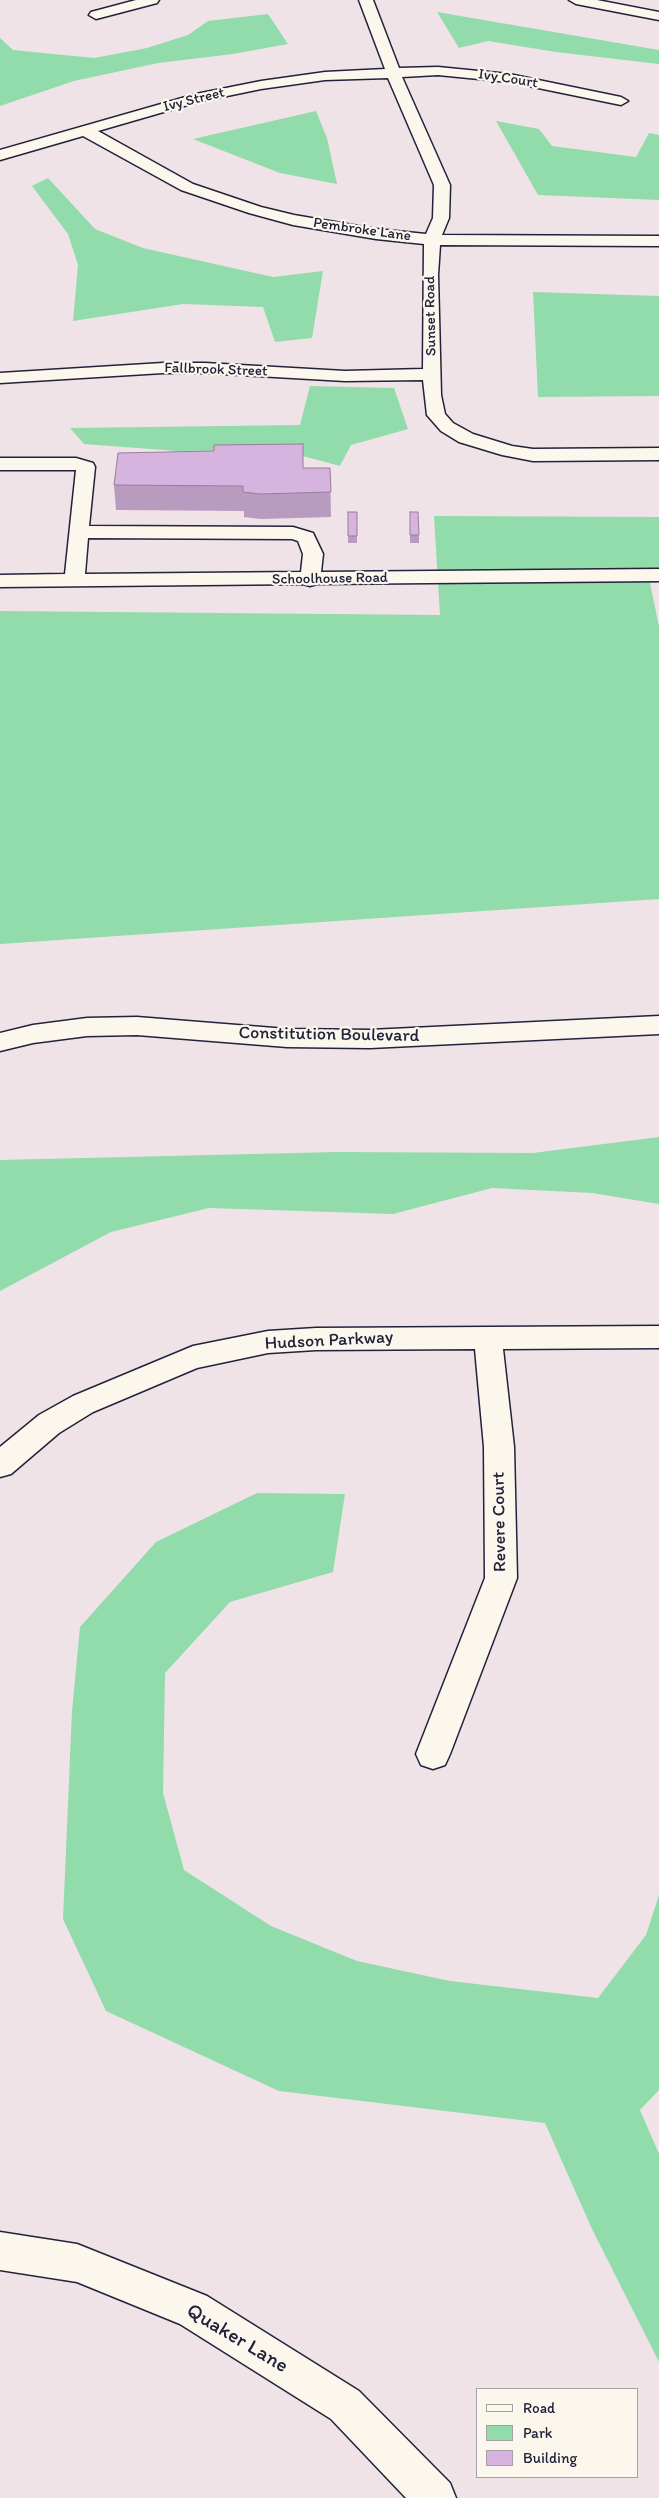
<!DOCTYPE html>
<html>
<head>
<meta charset="utf-8">
<style>
  body { margin:0 }
  #map { position:relative; width:659px; height:2498px; overflow:hidden; background:#f0e3e8; font-family:Itim,sans-serif }
  canvas { display:block }
  .legend { position:absolute; left:476px; top:2388px; width:162px; height:90px; box-sizing:border-box; background:#fbf7ec; border:1px solid #a4a2a5; margin:0; padding:6px 9px; list-style:none; font-size:15px; color:#22223b }
  .legend li { display:flex; align-items:center; gap:10px; height:25px }
  .legend b { width:25px; border:1px solid #a4a2a5 }
</style>
</head>
<body>
<div id="map">
<canvas width="659" height="2498"></canvas>
<ul class="legend">
<li><b style="height:6px;background:#fbf7ec"></b>Road</li>
<li><b style="height:14px;background:#92dbab"></b>Park</li>
<li><b style="height:14px;background:#d7b4df"></b>Building</li>
</ul>
</div>
<script>
const context = document.querySelector('canvas').getContext('2d');
context.lineJoin = 'round';
function fill(path, color) { context.fillStyle = color; context.fill(path, 'evenodd'); }
const toPath = rows => new Path2D(rows.map(r => 'M' + r).join(''));
function trace(path, color, width, dash) { context.strokeStyle = color; context.lineWidth = width; context.lineCap = dash ? 'butt' : 'round'; context.setLineDash(dash || []); context.stroke(path); }
function label(font, color, halo, rows, align = 'center') {
  context.font = font + ' Itim,sans-serif'; context.lineWidth = 4.5; context.setLineDash([]); context.textBaseline = 'middle'; context.strokeStyle = halo; context.fillStyle = color; for (const [text, x, y, turn = 0] of rows) {
    context.save(); context.translate(x, y); context.rotate((+turn || 0) * Math.PI / 180); context.textAlign = isNaN(turn) ? turn : align; if (halo) context.strokeText(text, 0, 0); context.fillText(text, 0, 0); context.restore();
  }
}
fill(toPath([
  [437,12,659,50,659,64,556,52,488,41,459,48],
  [268,14,288,44,233,54,158,63,74,81,0,106,0,38,13,50,94,58,147,48,188,35,208,21],
  [316,111,327,138,337,184,280,173,193,139],
  [496,121,539,129,552,146,636,157,649,133,659,135,659,200,538,195],
  [48,178,95,229,143,248,273,277,323,271,312,338,275,342,263,307,183,304,73,321,78,265,68,234,32,186],
  [533,292,659,296,659,396,538,397],
  [310,386,394,388,408,429,351,445,340,466,280,450,177,451,84,444,70,428,300,425],
  [434,516,659,517,659,582,650,583,659,627,659,899,0,944,0,611,440,615],
  [659,1137,659,1204,592,1193,492,1188,393,1214,209,1208,111,1232,0,1291,0,1160,336,1152,533,1153],
  [257,1493,345,1494,333,1572,230,1602,165,1673,163,1793,184,1870,271,1926,357,1961,450,1981,598,1998,646,1935,659,1895,659,2090,640,2110,659,2154,659,2362,592,2229,545,2123,279,2091,106,2011,63,1919,72,1711,80,1627,156,1542]
]), '#92dbab');
const minor = toPath([
  [136,0,159,0,157,3,96,19,89,15,91,12,136,0],
  [359,0,373,0,399,68,438,67,509,74,621,97,628,101,621,105,509,82,438,75,402,77,450,185,449,218,442,235,659,236,659,246,440,245,438,275,441,395,445,414,453,423,473,434,512,446,533,449,659,448,659,460,533,461,502,455,459,442,441,431,427,415,423,380,345,381,205,373,163,373,0,383,0,373,163,363,205,363,345,371,423,369,424,244,376,239,293,225,249,213,181,190,83,136,0,160,0,150,196,94,261,81,325,72,385,69,359,0],
  [388,78,434,185,433,218,426,234,376,229,294,215,261,207,193,184,98,131,198,102,261,89,325,80,388,78],
  [569,0,597,0,659,12,659,20,576,4,569,0],
  [0,458,76,458,93,463,95,467,89,526,293,527,313,533,323,554,321,572,659,569,659,581,317,584,310,586,303,584,0,587,0,575,65,574,76,470,0,470,0,458],
  [88,538,292,539,298,541,303,554,301,572,85,574,88,538],
  [659,1016,659,1034,370,1048,287,1047,137,1035,87,1036,33,1043,0,1051,0,1033,33,1025,87,1018,137,1017,287,1029,370,1030,659,1016],
  [659,1326,659,1348,503,1349,514,1447,517,1578,450,1754,445,1765,433,1769,421,1765,416,1754,485,1578,484,1447,475,1349,316,1350,268,1353,197,1368,93,1412,59,1433,11,1474,0,1477,0,1447,39,1415,73,1396,193,1346,268,1331,316,1328,659,1326],
  [0,2232,77,2244,207,2296,359,2391,450,2483,456,2498,406,2498,331,2419,180,2324,77,2282,0,2270,0,2232]
]);
trace(minor, '#22223b', 3);
fill(minor, '#fbf7ec');
fill(toPath([
  [303,468,330,468,331,517,261,519,244,517,244,511,116,510,114,485],
  [348,512,357,512,357,543,348,543],
  [410,512,419,535,419,543,410,543]
]), '#b99bc0');
const building = toPath([
  [303,444,303,468,330,468,331,492,260,494,243,492,243,486,114,485,118,453,214,451,214,445,303,444],
  [348,512,357,512,357,536,348,536,348,512],
  [410,512,418,512,419,535,410,535,410,512]
]);
fill(building, '#d7b4df');
trace(building, '#967e9c', 1);
label('15px', '#22223b', '#fbf7ec', [
  ["Ivy Court",508,79,9],
  ["Ivy Street",194,100,-14],
  ["Pembroke Lane",362,230,8],
  ["Sunset Road",431,316,-91],
  ["Fallbrook Street",216,370,2],
  ["Schoolhouse Road",330,579,-1]
]);
label('18px', '#22223b', '#fbf7ec', [
  ["Constitution Boulevard",329,1035,1],
  ["Hudson Parkway",329,1341,-3],
  ["Revere Court",500,1522,-91]
]);
label('21px', '#22223b', '#fbf7ec', [
  ["Quaker Lane",237,2339,31]
]);
</script>
</body>
</html>
